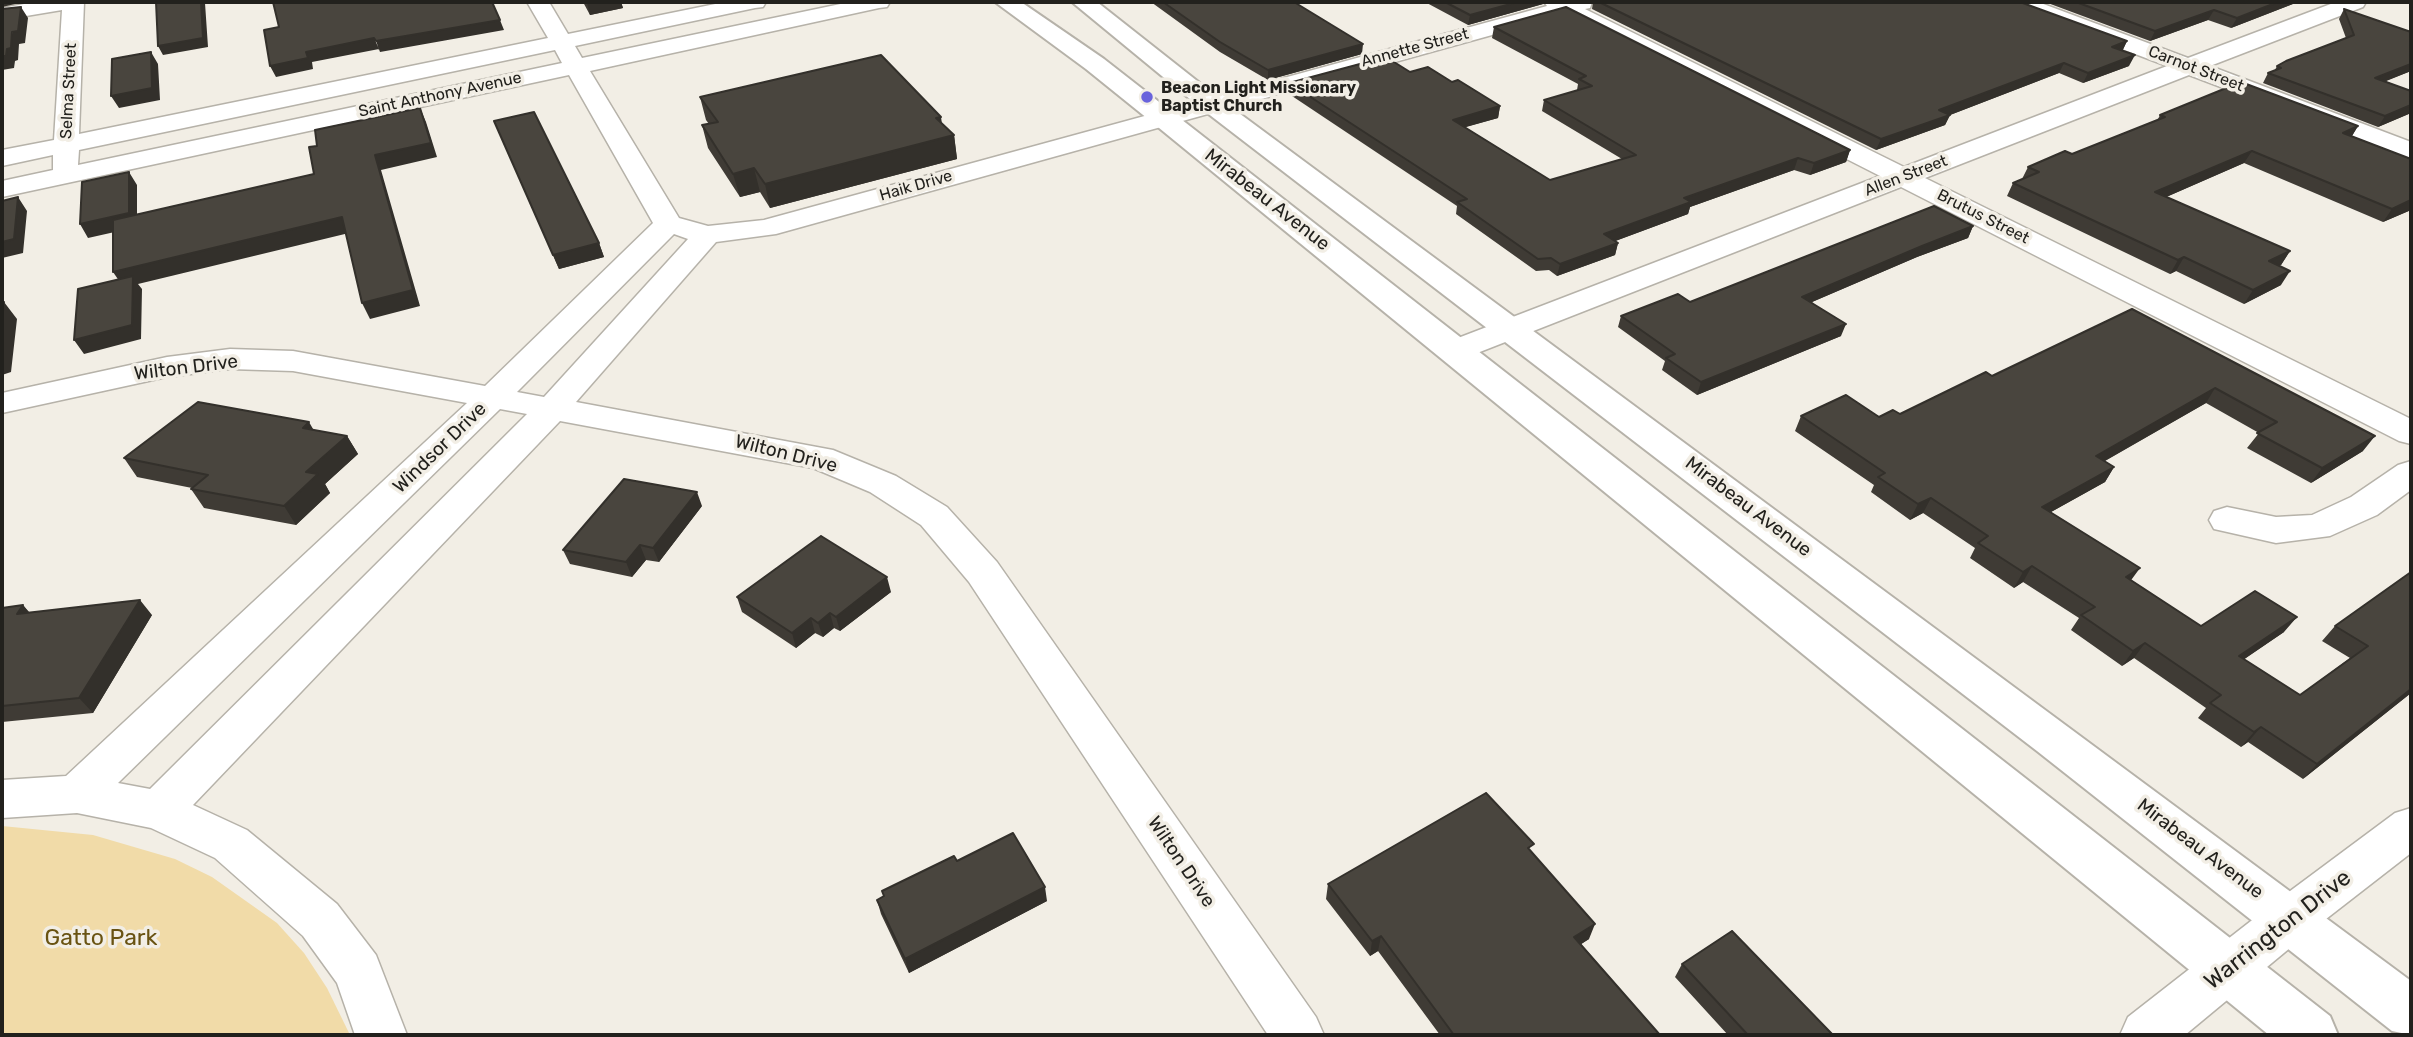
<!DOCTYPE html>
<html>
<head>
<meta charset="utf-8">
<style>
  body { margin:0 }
  #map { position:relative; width:2413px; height:1037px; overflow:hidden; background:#f2eee5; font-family:Rubik,sans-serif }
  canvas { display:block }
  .frame { position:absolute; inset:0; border:4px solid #22211d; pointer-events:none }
</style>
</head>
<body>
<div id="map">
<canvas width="2413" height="1037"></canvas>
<div class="frame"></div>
</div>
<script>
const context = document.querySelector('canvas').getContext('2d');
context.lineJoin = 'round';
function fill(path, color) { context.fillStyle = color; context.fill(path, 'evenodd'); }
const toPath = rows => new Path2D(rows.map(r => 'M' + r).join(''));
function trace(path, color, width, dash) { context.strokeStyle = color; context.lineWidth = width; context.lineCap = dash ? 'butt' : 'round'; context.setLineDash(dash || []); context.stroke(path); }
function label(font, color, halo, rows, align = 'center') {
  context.font = font + ' Rubik,sans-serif'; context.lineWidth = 7; context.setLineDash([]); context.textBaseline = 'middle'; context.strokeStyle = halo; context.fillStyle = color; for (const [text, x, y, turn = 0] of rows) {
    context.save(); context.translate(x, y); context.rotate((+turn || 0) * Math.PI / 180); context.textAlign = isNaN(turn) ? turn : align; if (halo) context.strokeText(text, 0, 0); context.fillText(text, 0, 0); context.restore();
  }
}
fill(toPath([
  [2,826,93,835,175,859,212,877,277,923,304,953,327,988,350,1035,2,1035]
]), '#f1dba8');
const minor = toPath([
  [35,2,84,2,79,134,548,38,527,2,549,2,568,34,725,2,766,2,763,7,755,8,575,46,582,58,850,2,890,2,887,7,879,8,590,71,679,218,708,226,764,220,1547,6,1544,2,1592,2,1590,8,1585,9,1904,167,2167,66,2011,7,2008,2,2038,2,2188,58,2336,2,2366,2,2363,7,2210,66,2411,142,2411,159,2189,75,1925,178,2411,419,2411,444,2399,441,1901,187,1467,357,1456,360,1445,357,1440,350,1445,343,1880,176,1564,15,776,234,716,242,576,402,833,450,896,476,947,507,997,562,1316,1017,1324,1035,1268,1035,969,582,921,525,870,492,813,468,560,421,193,805,247,830,337,904,376,955,407,1035,355,1035,337,983,303,936,215,858,151,828,77,813,2,818,2,780,66,776,467,403,293,371,230,369,167,377,2,413,2,393,167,357,230,349,293,351,485,386,653,223,569,75,2,197,2,181,53,170,53,155,2,166,2,150,54,140,62,10,2,20,2,8,35,2],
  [555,50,562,63,78,165,79,150,555,50],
  [674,234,688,239,544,397,517,392,674,234],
  [500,409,527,414,150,789,118,783,500,409],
  [2411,461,2411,490,2377,515,2330,536,2276,543,2214,529,2209,520,2214,511,2227,507,2276,517,2312,515,2351,497,2398,465,2411,461],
  [2411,808,2411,853,2308,933,2185,1035,2120,1035,2128,1017,2274,903,2395,813,2411,808]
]);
const tertiary = toPath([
  [995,2,1021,2,1104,59,2330,1016,2338,1035,2269,1035,1153,123,1086,69,995,2],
  [1072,2,1097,2,1220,99,2411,981,2411,1035,2392,1031,2037,751,1202,109,1072,2]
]);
trace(minor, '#b6b2a9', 3);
trace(tertiary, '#b6b2a9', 4);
fill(minor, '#fff');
fill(tertiary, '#fff');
fill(toPath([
  [583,2,621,2,623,8,590,15],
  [1151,2,1294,2,1362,54,1268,80,1220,52],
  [1425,2,1543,2,1543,4,1468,25],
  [1593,2,2020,2,2127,41,2122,51,2129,66,2083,83,2059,73,1950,115,1945,125,1876,150,1592,9],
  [2045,2,2298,2,2231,28,2208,20,2150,41],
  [2344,9,2411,32,2411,71,2385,81,2411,91,2411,113,2378,127,2263,83,2268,73,2275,70,2277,66,2346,38,2339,19],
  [1494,27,1850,150,1846,162,1810,175,1794,170,1690,207,1688,214,1615,241,1618,243,1615,255,1557,276,1549,270,1536,271,1456,214,1457,206,1289,94,1289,83,1410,72,1452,82,1500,106,1498,118,1465,127,1550,180,1622,159,1542,111,1544,100,1578,90,1577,90,1578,84,1492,38],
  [700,97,942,123,954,135,957,159,770,208,760,192,740,197,708,148,702,125,709,124,706,120],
  [2160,115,2358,126,2352,136,2411,159,2411,210,2383,222,2244,163,2166,197,2290,251,2281,265,2279,266,2281,285,2244,304,2176,271,2170,274,2007,196,2013,183,2022,179,2028,167,2072,154,2157,121],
  [494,121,599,243,604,257,559,269],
  [1973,226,1968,238,1917,257,1812,302,1841,336,1697,395,1662,370,1665,361,1618,327,1621,316,1690,302],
  [2132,309,2363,451,2311,483,2247,448,2259,433,2206,403,2105,461,2114,467,2105,482,2051,512,2131,580,2201,626,2284,632,2244,659,2300,695,2350,658,2322,641,2335,626,2411,572,2411,693,2303,779,2248,742,2241,747,2198,718,2206,708,2134,658,2122,666,2071,630,2079,618,2023,582,2014,588,1970,558,1975,548,1923,513,1910,520,1871,492,1874,485,1795,431,1801,416,1879,417,1900,414,1992,376],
  [314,430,347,436,358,454,325,484,330,493,296,525,204,508,191,489,192,488,137,477,124,458],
  [702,506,659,562,646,560,632,577,570,564,563,550],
  [891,592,840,631,834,628,823,637,815,633,796,648,742,612,737,597],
  [23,605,29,613,152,615,93,713,2,722,2,608],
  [1531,852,1589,939,1581,944,1660,1035,1440,1035,1378,951,1370,956,1326,899,1328,884],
  [957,861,1047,901,909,973,881,914,877,900],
  [1682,964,1833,1035,1728,1035,1675,977]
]), '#3f3b35');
fill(toPath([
  [2,2,24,2,2,7],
  [201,2,205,3,208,47,163,55,158,46],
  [592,2,621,2,623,8,590,15,587,3],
  [1518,2,1543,2,1543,4,1468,25,1470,15],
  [2278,2,2298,2,2231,28,2237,18],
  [21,7,28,18,25,43,19,44,18,60,15,61,14,68,2,70,2,56,7,49],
  [2214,10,2208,20,2150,41,2155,31],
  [500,20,504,30,380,52,376,41],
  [374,38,379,49,312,62,313,69,276,77,270,66,306,52],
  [2127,41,2122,52,2112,47],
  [1363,44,1362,54,1268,80,1268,70],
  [151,52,158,64,160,100,119,108,111,96],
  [2135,55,2129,66,2083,83,2088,73],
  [2064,63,2059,73,1950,115,1945,125,1876,150,1881,139,1939,110],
  [2411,64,2411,71,2369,88,2375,78],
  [2411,105,2411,113,2378,127,2385,116],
  [1500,106,1498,118,1452,131,1453,120],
  [420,108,426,122,437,157,381,170,420,306,370,319,362,303,375,155],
  [941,117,944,138,954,135,957,159,770,208,765,184],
  [2358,126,2350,139,2343,133],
  [1850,150,1846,162,1810,175,1814,163],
  [2252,151,2244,163,2148,205,2155,192],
  [1798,158,1794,170,1690,207,1688,214,1602,246,1604,234,1684,198],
  [754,168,760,192,740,197,733,174],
  [129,172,137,185,137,227,88,238,80,224],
  [18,197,27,211,23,253,2,258,2,242],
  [2411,200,2411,210,2383,222,2392,209],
  [342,217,349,233,138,284,142,289,141,339,84,354,74,340,124,288,113,272],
  [1973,226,1968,238,1917,257,1798,308,1802,297,1922,246],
  [599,243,604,257,559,269,553,255],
  [1618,243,1615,255,1557,276,1560,264],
  [2290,251,2281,265,2260,275,2269,261],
  [2184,257,2176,271,2170,274,2178,260],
  [2290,271,2281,285,2244,304,2253,290],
  [4,302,17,319,11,372,2,375,2,321],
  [1846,324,1841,336,1697,395,1701,382],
  [2215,388,2206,403,2087,471,2096,456],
  [309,422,320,441,303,428],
  [347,436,358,454,325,484,330,493,296,525,284,506,306,472],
  [2375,436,2363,451,2311,483,2322,468],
  [2114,467,2105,482,2033,522,2042,507],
  [697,492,702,506,659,562,653,548],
  [1931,498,1923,513,1910,520,1918,504],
  [640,545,646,560,632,577,626,562],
  [2032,566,2023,582,2014,588,2023,572],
  [2140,568,2129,583,2126,577],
  [887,577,891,592,840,631,836,617],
  [140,600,152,615,93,713,79,698],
  [23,605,36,620,17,614],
  [830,613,834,628,823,637,818,623],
  [2297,617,2284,632,2227,671,2239,656],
  [811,618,815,633,796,648,792,633],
  [2145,643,2134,658,2122,666,2133,651],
  [2411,689,2411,693,2303,779,2317,764],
  [2261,727,2248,742,2241,747,2254,732],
  [1045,887,1047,901,909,973,905,959],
  [1595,924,1589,939,1569,952,1574,937],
  [1381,936,1378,951,1370,956,1372,941]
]), '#33302b');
const building = toPath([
  [156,2,201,2,203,38,158,46,156,2],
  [273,2,492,2,500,20,376,41,374,38,306,52,308,58,270,66,264,30,279,27,273,2],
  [1163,2,1294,2,1363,44,1268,70,1220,42,1163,2],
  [1445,2,1518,2,1470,15,1445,2],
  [1599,2,2020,2,2127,41,2112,47,2135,55,2088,73,2064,63,1939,110,1950,115,1881,139,1599,2],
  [2076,2,2278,2,2237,18,2214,10,2155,31,2076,2],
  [21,7,18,31,12,32,11,48,7,49,6,56,2,56,2,9,21,7],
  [1566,7,1850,150,1814,163,1798,158,1684,198,1691,202,1604,234,1618,243,1560,264,1551,258,1538,259,1457,202,1467,199,1289,83,1386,57,1410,72,1428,67,1452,82,1458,80,1500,106,1453,120,1550,180,1636,155,1544,100,1592,86,1579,79,1586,76,1494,27,1566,7],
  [2344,9,2411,32,2411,64,2375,78,2411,91,2411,105,2385,116,2268,73,2281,68,2277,66,2286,61,2354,35,2344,9],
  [151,52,152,88,111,96,112,59,151,52],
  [881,55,941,117,936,118,954,135,765,184,754,168,733,174,702,125,718,122,700,97,881,55],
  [2241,82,2358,126,2343,133,2411,159,2411,200,2392,209,2252,151,2155,192,2290,251,2269,261,2290,271,2253,290,2184,257,2178,260,2013,183,2039,172,2028,167,2065,151,2072,154,2165,117,2160,115,2241,82],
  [420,108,431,143,375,155,413,290,362,303,342,217,113,272,113,220,314,174,309,147,317,146,315,130,420,108],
  [534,112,599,243,553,255,494,121,534,112],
  [129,172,129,213,80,224,82,182,129,172],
  [18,197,14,239,2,242,2,201,18,197],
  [1934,206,1973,226,1922,246,1802,297,1846,324,1701,382,1666,358,1675,354,1621,316,1678,294,1690,302,1934,206],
  [133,276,132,325,74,340,78,289,133,276],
  [2,302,4,302,2,321,2,302],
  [2132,309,2375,436,2322,468,2257,433,2277,422,2215,388,2096,456,2114,467,2042,507,2140,568,2126,577,2201,626,2255,591,2297,617,2239,656,2300,695,2368,646,2335,626,2411,572,2411,689,2317,764,2261,727,2254,732,2210,703,2221,695,2145,643,2133,651,2081,615,2095,607,2032,566,2023,572,1978,543,1988,536,1931,498,1918,504,1878,477,1885,473,1801,416,1846,395,1879,417,1893,410,1900,414,1986,372,1992,376,2132,309],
  [198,402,309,422,303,428,347,436,306,472,318,474,284,506,191,489,208,475,124,458,198,402],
  [624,479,697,492,653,548,640,545,626,562,563,550,624,479],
  [821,536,887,577,836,617,830,613,818,623,811,618,792,633,737,597,821,536],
  [140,600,79,698,2,706,2,608,23,605,17,614,140,600],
  [1486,793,1534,844,1528,848,1595,924,1574,937,1660,1035,1454,1035,1381,936,1372,941,1328,884,1486,793],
  [1013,833,1045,887,905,959,877,900,884,896,882,891,954,856,957,861,1013,833],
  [1732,931,1833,1035,1748,1035,1682,964,1732,931]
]);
fill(building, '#49453e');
trace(building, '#33302b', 2);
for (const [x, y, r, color] of [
  [1147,97,7,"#6963dc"]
]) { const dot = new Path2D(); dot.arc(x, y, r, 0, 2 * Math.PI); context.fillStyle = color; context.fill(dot); trace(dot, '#f2eee5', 2.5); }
label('16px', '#22211d', '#f2eee5', [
  ["Annette Street",1415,48,-15],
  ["Carnot Street",2196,69,21],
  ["Selma Street",69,91,-87],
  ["Saint Anthony Avenue",440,95,-12],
  ["Allen Street",1906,176,-21],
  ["Haik Drive",916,186,-16],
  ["Brutus Street",1983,217,27]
]);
label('bold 16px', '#22211d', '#f2eee5', [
  ["Beacon Light Missionary",1161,88],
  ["Baptist Church",1161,106]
], 'left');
label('19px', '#22211d', '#f2eee5', [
  ["Mirabeau Avenue",1267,200,38],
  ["Wilton Drive",186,368,-7],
  ["Windsor Drive",440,448,-44],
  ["Wilton Drive",786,454,14],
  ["Mirabeau Avenue",1748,507,37],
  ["Mirabeau Avenue",2200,849,37],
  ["Wilton Drive",1181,862,56]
]);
label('23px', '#22211d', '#f2eee5', [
  ["Warrington Drive",2278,930,-38]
]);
label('23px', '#695312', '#f2eee5', [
  ["Gatto Park",101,938]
]);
</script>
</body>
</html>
